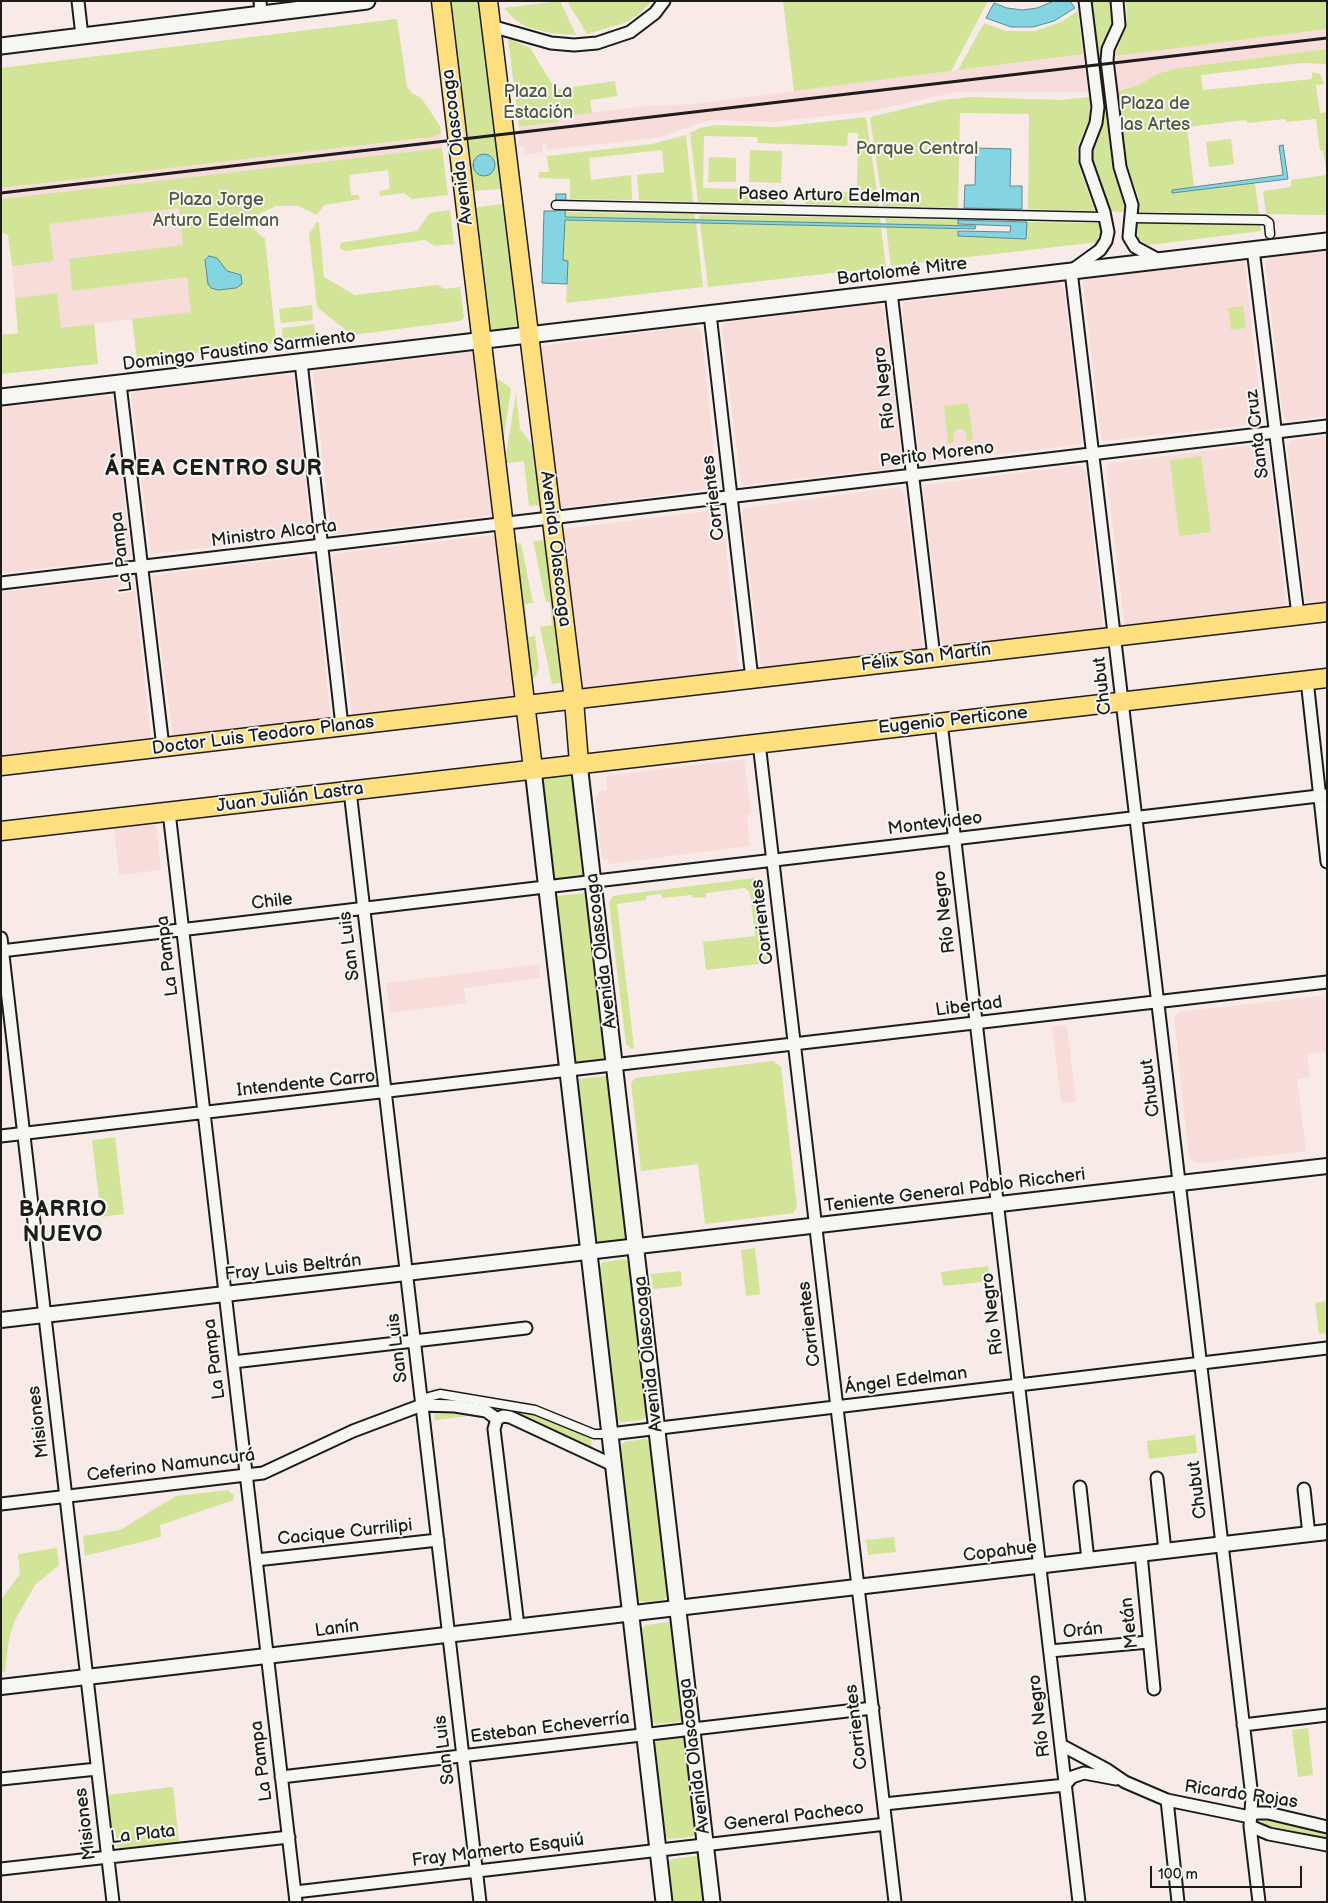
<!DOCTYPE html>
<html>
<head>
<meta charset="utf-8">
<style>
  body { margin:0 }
  #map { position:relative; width:1328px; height:1903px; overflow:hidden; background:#f7eae7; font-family:"Balsamiq Sans",sans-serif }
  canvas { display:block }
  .frame { position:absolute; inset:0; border:2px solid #1c1c1c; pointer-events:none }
  .scale { position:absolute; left:1150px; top:1866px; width:152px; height:22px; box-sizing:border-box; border:2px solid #1c1c1c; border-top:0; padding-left:6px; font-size:15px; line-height:18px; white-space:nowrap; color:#1c1c1c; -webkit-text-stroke:4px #f6f6f2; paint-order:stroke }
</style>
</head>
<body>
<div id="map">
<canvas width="1328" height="1903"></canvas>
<div class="frame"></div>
<div class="scale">100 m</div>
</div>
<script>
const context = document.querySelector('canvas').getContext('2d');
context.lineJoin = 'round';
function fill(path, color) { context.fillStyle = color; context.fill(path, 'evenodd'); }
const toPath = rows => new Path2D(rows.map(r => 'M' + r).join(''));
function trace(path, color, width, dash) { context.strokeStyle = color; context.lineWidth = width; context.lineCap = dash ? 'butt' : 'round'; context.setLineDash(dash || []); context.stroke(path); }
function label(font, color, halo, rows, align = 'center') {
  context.font = font + ' "Balsamiq Sans",sans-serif'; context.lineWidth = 4; context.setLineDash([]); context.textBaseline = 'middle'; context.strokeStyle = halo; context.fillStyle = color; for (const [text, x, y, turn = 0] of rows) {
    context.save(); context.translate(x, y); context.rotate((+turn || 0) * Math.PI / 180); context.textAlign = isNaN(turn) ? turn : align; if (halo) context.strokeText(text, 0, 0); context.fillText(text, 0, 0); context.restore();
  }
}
fill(toPath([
  [1327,29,1327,49,1178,68,1160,73,1136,86,1118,91,1115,56],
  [1083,54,1088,92,956,92,871,111,771,122,710,120,656,138,546,150,546,144,542,144,543,152,525,155,524,146,518,147,519,127,557,122,557,117,647,106,694,104],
  [437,133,441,133,442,148,1,199,1,188,432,137],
  [179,208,184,245,69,260,73,291,187,277,192,312,61,328,57,293,15,298,12,266,54,261,49,224],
  [1327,250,1327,416,1287,421,1283,416,1265,262,1271,257],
  [1237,260,1242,261,1245,265,1262,421,1258,424,1103,441,1101,438,1083,282,1086,279],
  [1057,282,1061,284,1064,289,1082,439,1081,444,923,464,920,460,902,309,904,302],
  [874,304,881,305,884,310,902,465,898,468,743,485,741,482,722,330,723,325,728,322],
  [694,326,698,327,701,332,718,488,564,508,559,507,539,349,541,346],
  [469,352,476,355,495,515,331,535,313,373,318,370],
  [286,374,292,376,294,380,311,536,151,554,131,395,136,391],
  [105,395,111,397,113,401,131,555,127,559,1,573,1,407],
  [1327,436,1327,602,1310,604,1305,599,1287,445,1292,440],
  [1261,444,1265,446,1268,450,1286,601,1284,606,1132,626,1126,625,1124,622,1106,469,1107,465,1110,463],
  [1079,465,1083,467,1086,472,1103,627,1098,629,944,646,942,643,923,490,925,485],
  [898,487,902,489,905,494,923,644,922,649,764,669,761,665,742,514,744,508],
  [715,510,721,511,723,516,739,672,581,691,577,674,580,670,567,562,563,559,561,532,563,529],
  [492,535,498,537,517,697,352,715,332,559,333,555,338,553],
  [308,556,314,564,331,719,173,736,152,581,154,575],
  [126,577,132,579,134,583,151,739,1,758,1,592],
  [744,759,751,814,747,815,750,846,608,864,608,859,602,859,595,798,598,797,598,791,607,790,606,776],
  [156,824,161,870,119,875,114,829],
  [539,964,540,978,464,988,466,1003,390,1013,386,983],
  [1319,996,1326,1001,1327,1051,1307,1054,1310,1077,1297,1079,1306,1151,1197,1164,1189,1158,1174,1018,1179,1012],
  [1067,1025,1076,1101,1061,1103,1052,1027]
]), '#f8dcda');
fill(toPath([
  [448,1,484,1,503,188,501,189,472,191],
  [560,1,576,35,550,33,527,27,515,20,504,8],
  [567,1,652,1,638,15,624,23,587,34],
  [783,1,988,1,951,71,794,91],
  [1088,1,1114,1,1116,15,1105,49,1129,212,1108,211,1089,155,1099,127],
  [1126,1,1327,1,1327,29,1115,56,1127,24],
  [1078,11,1083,54,958,70,984,23,1006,31,1035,31,1061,22],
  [397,19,407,87,412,93,422,99,440,126,441,133,432,137,1,188,1,68],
  [508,38,530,48,554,87,558,89,615,81,617,96,590,100,592,113,557,117,558,122,519,127],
  [1327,49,1327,64,1302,63,1201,75,1203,90,1312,79,1312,72,1320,74,1324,84,1316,85,1320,113,1327,112,1327,175,1323,150,1320,151,1316,119,1286,122,1285,119,1247,123,1246,120,1187,127,1194,187,1172,190,1172,193,1255,183,1259,214,1139,212,1139,199,1127,165,1118,91,1136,86,1160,73,1178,68],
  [971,97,1060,100,1090,97,1090,117,1078,146,1077,155,1080,169,1095,211,1028,209,1029,114,960,113,958,208,883,206,870,117,942,100],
  [866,117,879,206,805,204,806,191,857,192,858,133,848,133,847,146,758,143,757,137,704,136,703,188,786,190,785,204,698,202,690,133,700,128,715,125,779,127],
  [686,135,693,202,639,200,637,175,664,172,662,150,589,158,591,180,631,175,632,200,570,199,570,179,539,178,539,172,549,172,547,156,652,144],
  [1231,139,1234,164,1209,167,1206,142],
  [442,148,448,195,412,199,404,193,379,196,380,191,390,189,388,170,349,175,351,195,358,195,360,199,324,205,317,215,298,206,276,206,261,213,249,225,265,239,276,340,272,344,137,360,132,319,191,312,187,277,72,291,69,259,183,245,179,208,49,224,54,261,12,266,8,235,1,232,1,199],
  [750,150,782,151,781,183,749,182],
  [709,157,736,158,736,182,708,182],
  [1327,175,1327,215,1266,214,1263,191,1291,187,1291,180],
  [502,204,505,205,521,322,514,327,490,330,473,210,479,207],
  [450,210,454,244,435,246,425,240,345,251,340,248,341,243,345,242,417,231,430,213],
  [565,212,695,214,695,220,565,217],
  [699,215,880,218,881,224,699,220],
  [885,218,958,220,958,226,886,224],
  [565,220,696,223,703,287,566,303,568,261,563,261],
  [317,222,319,223,324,277,355,295,437,285,444,289,460,287,464,318,460,321,352,335,317,307,309,234],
  [1027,222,1103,223,1103,230,1098,242,891,266,886,227,958,229,958,236,1026,239],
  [700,223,881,227,886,267,708,287],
  [1137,223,1260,225,1261,231,1149,245,1138,239],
  [57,293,61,328,94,324,98,364,1,374,1,335,18,333,15,298],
  [312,305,313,320,281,323,279,309],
  [1243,306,1246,328,1231,330,1228,308],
  [314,324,316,339,283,342,282,328],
  [496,378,511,388,504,437,502,437],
  [516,393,520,429,532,445,540,505,529,506,524,461,507,463,506,455],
  [968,403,973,440,967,441,966,432,962,429,957,429,953,434,954,442,948,443,944,406],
  [1201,456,1211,532,1179,536,1170,460],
  [548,540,565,682,552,684,540,627,552,625,550,602,546,602,533,541],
  [521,543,533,603,525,604,527,624,521,625,511,544],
  [535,636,539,668,535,677,528,681,523,638],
  [574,773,585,875,553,879,540,778],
  [754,878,759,883,768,963,706,970,703,942,755,936,750,893,745,888,706,893,706,897,693,898,692,895,662,898,661,894,646,896,646,900,617,904,634,1048,632,1049,626,1044,609,903,613,896],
  [586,893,606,1058,578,1062,573,1059,554,899,558,896],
  [773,1061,781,1067,797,1207,793,1213,705,1224,698,1164,641,1171,631,1083,635,1078],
  [606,1076,609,1076,627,1240,599,1245,594,1242,576,1082,579,1079],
  [115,1137,124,1214,101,1217,92,1140],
  [755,1248,760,1294,746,1296,741,1250],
  [624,1259,631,1263,648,1416,641,1420,623,1422,617,1421,615,1413,598,1269,603,1262],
  [988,1266,990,1281,943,1286,941,1272],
  [681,1271,682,1286,653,1289,651,1274],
  [1327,1301,1327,1333,1319,1334,1315,1303],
  [431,1388,527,1406,590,1429,592,1449,502,1410,492,1413,435,1420],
  [1195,1435,1197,1453,1149,1459,1147,1441],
  [645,1439,652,1443,669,1594,664,1600,647,1602,638,1601,636,1596,619,1447,624,1442],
  [228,1490,233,1495,234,1500,160,1525,161,1537,85,1556,83,1536,120,1530,176,1496],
  [894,1537,896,1552,868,1555,866,1540],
  [57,1548,59,1565,35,1585,15,1620,9,1638,5,1672,1,1672,1,1599,20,1574,18,1554],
  [669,1622,673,1624,684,1718,678,1722,656,1724,650,1720,640,1630,646,1625],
  [1308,1728,1313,1775,1298,1777,1292,1730],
  [682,1737,687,1738,698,1833,691,1837,669,1839,663,1835,653,1745,659,1739],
  [173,1787,179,1842,121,1848,114,1845,107,1795],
  [1267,1818,1327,1832,1327,1839,1264,1827,1262,1821],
  [696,1856,700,1857,707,1902,670,1902,668,1861,673,1859]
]), '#d1e498');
const water = toPath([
  [1054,1,1070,1,1075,8,1054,21,1033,27,1011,27,986,18,994,3,1007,8,1022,10,1037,8,1054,1],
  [1283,145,1288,179,1172,193,1172,190,1283,175,1279,146,1283,145],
  [976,148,1011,149,1010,186,1022,186,1022,209,964,208,965,185,975,185,976,148],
  '473 165a11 11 0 1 1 22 0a11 11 0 1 1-22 0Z',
  [556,194,566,194,565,217,976,226,975,229,565,220,563,260,568,261,567,284,542,283,544,211,556,211,556,194],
  [958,220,1027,222,1026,239,958,236,958,231,1010,232,1011,226,958,224,958,220],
  [209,256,217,258,227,271,241,275,242,284,236,288,218,290,211,288,208,284,205,260,209,256]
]);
fill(water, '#84d4e1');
trace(water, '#5a8a92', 1);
const pedestrian = toPath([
  [556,205,1102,217],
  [1133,218,1265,220,1269,223,1270,234],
  [421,1399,440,1394,535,1410,594,1434,610,1434]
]);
const minor = toPath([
  [78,1,82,36],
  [260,1,261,14],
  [1085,1,1098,107,1096,123,1086,149,1086,161,1104,212,1108,232,1106,241,1100,250,1071,271,1252,1797,1250,1826,1259,1902],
  [1117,1,1119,25,1108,49,1107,60,1120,167,1132,205,1129,237,1135,247,1159,260],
  [491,26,551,43,574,45,597,43,630,32,655,13,664,1],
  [1253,249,1298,615],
  [891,292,934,657],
  [710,314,752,679],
  [301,362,342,726],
  [120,384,163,747],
  [1,583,1327,426],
  [1307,680,1327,862],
  [941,722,1079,1902],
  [759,743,895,1902],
  [350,791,480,1902],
  [169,812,296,1902],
  [1,938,113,1902],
  [1,951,1327,795],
  [1,1136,1327,982],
  [233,1362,526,1328],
  [497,1419,494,1429,518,1626],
  [497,1419,503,1416,510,1417,613,1465],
  [610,1434,1327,1348],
  [1157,1478,1165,1551],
  [1080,1487,1088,1560],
  [1304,1489,1309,1535],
  [1,1504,263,1473,353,1431,422,1405,455,1406,486,1411,497,1419],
  [1141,1554,1154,1689],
  [256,1560,438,1540],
  [1050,1651,1149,1642],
  [1243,1725,1327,1715],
  [1061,1745,1106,1769,1125,1782,1167,1800,1250,1817,1255,1813,1268,1813,1327,1827],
  [281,1777,873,1708],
  [1,1779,97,1769],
  [1065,1785,1072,1777,1084,1773,1116,1779],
  [1167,1800,1178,1902],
  [884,1804,1065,1785],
  [1250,1826,1269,1834,1327,1845],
  [1,1869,289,1837],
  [295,1892,886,1824]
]);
const tertiary = toPath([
  [1,1320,1327,1166],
  [1,1687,1327,1532]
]);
const secondary = toPath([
  [1,46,367,1],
  [1,397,1327,241],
  [579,763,712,1902],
  [533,769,664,1902]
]);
const primary = toPath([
  [441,1,533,769],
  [488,1,574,700,579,763]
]);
const trunk = toPath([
  [1,766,1327,612],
  [1,831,1327,678]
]);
trace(pedestrian, '#1c1c1c', 11);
trace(minor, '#1c1c1c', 15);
trace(tertiary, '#1c1c1c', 18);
trace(secondary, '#1c1c1c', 19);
trace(primary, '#1c1c1c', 21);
trace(trunk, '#1c1c1c', 21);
trace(pedestrian, '#f6f6f2', 8);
trace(minor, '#f6f6f2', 11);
trace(tertiary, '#f6f6f2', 14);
trace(secondary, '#f6f6f2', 15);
trace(primary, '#fddf80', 18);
trace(trunk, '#fddf80', 18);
trace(toPath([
  [1,193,1327,38]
]), '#1c1c1c', 3);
label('18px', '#525841', '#f6f6f2', [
  ["Plaza La",538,92],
  ["Estación",538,113],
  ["Plaza de",1155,104],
  ["las Artes",1155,125],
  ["Parque Central",917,149],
  ["Plaza Jorge",216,200],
  ["Arturo Edelman",216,221]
]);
label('18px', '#1c1c1c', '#f6f6f2', [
  ["Avenida Olascoaga",458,147,-97],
  ["Paseo Arturo Edelman",829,196,1],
  ["Bartolomé Mitre",902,272,-7],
  ["Domingo Faustino Sarmiento",239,351,-7],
  ["Río Negro",885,388,-97],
  ["Santa Cruz",1258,434,-97],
  ["Perito Moreno",937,455,-7],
  ["Corrientes",714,498,-97],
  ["Ministro Alcorta",274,534,-7],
  ["Avenida Olascoaga",555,549,83],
  ["La Pampa",122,552,-97],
  ["Félix San Martín",926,658,-7],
  ["Chubut",1103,686,-96],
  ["Eugenio Perticone",953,721,-6],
  ["Doctor Luis Teodoro Planas",263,736,-7],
  ["Juan Julián Lastra",290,798,-7],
  ["Montevideo",935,824,-7],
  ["Chile",272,902,-7],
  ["Río Negro",945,912,-97],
  ["Corrientes",763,922,-97],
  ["San Luis",350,946,-97],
  ["Avenida Olascoaga",602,951,-97],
  ["La Pampa",168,956,-97],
  ["Libertad",969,1007,-7],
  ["Intendente Carro",306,1084,-6],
  ["Chubut",1151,1088,-97],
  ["Teniente General Pablo Riccheri",955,1191,-7],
  ["Fray Luis Beltrán",293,1268,-6],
  ["Río Negro",993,1314,-97],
  ["Corrientes",810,1324,-97],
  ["San Luis",398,1348,-97],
  ["Avenida Olascoaga",649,1354,-96],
  ["La Pampa",215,1359,-97],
  ["Ángel Edelman",906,1381,-7],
  ["Misiones",39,1422,-97],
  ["Ceferino Namuncurá",171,1466,-7],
  ["Chubut",1198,1490,-97],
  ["Cacique Currilipi",345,1533,-6],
  ["Copahue",1000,1552,-7],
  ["Metán",1130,1623,-96],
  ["Lanín",337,1629,-7],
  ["Orán",1083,1631,-6],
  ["Río Negro",1040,1716,-97],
  ["Corrientes",857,1727,-97],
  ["Esteban Echeverría",550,1728,-7],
  ["San Luis",445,1750,-97],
  ["Avenida Olascoaga",695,1756,-97],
  ["La Pampa",262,1761,-97],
  ["Ricardo Rojas",1241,1795,8],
  ["General Pacheco",794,1817,-7],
  ["Misiones",86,1824,-97],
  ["La Plata",143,1835,-6],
  ["Fray Mamerto Esquiú",498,1851,-7]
]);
context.letterSpacing = '1px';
label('bold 22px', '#1c1c1c', '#f6f6f2', [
  ["ÁREA CENTRO SUR",214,469],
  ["BARRIO",63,1210],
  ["NUEVO",63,1235]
]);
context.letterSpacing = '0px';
</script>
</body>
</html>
